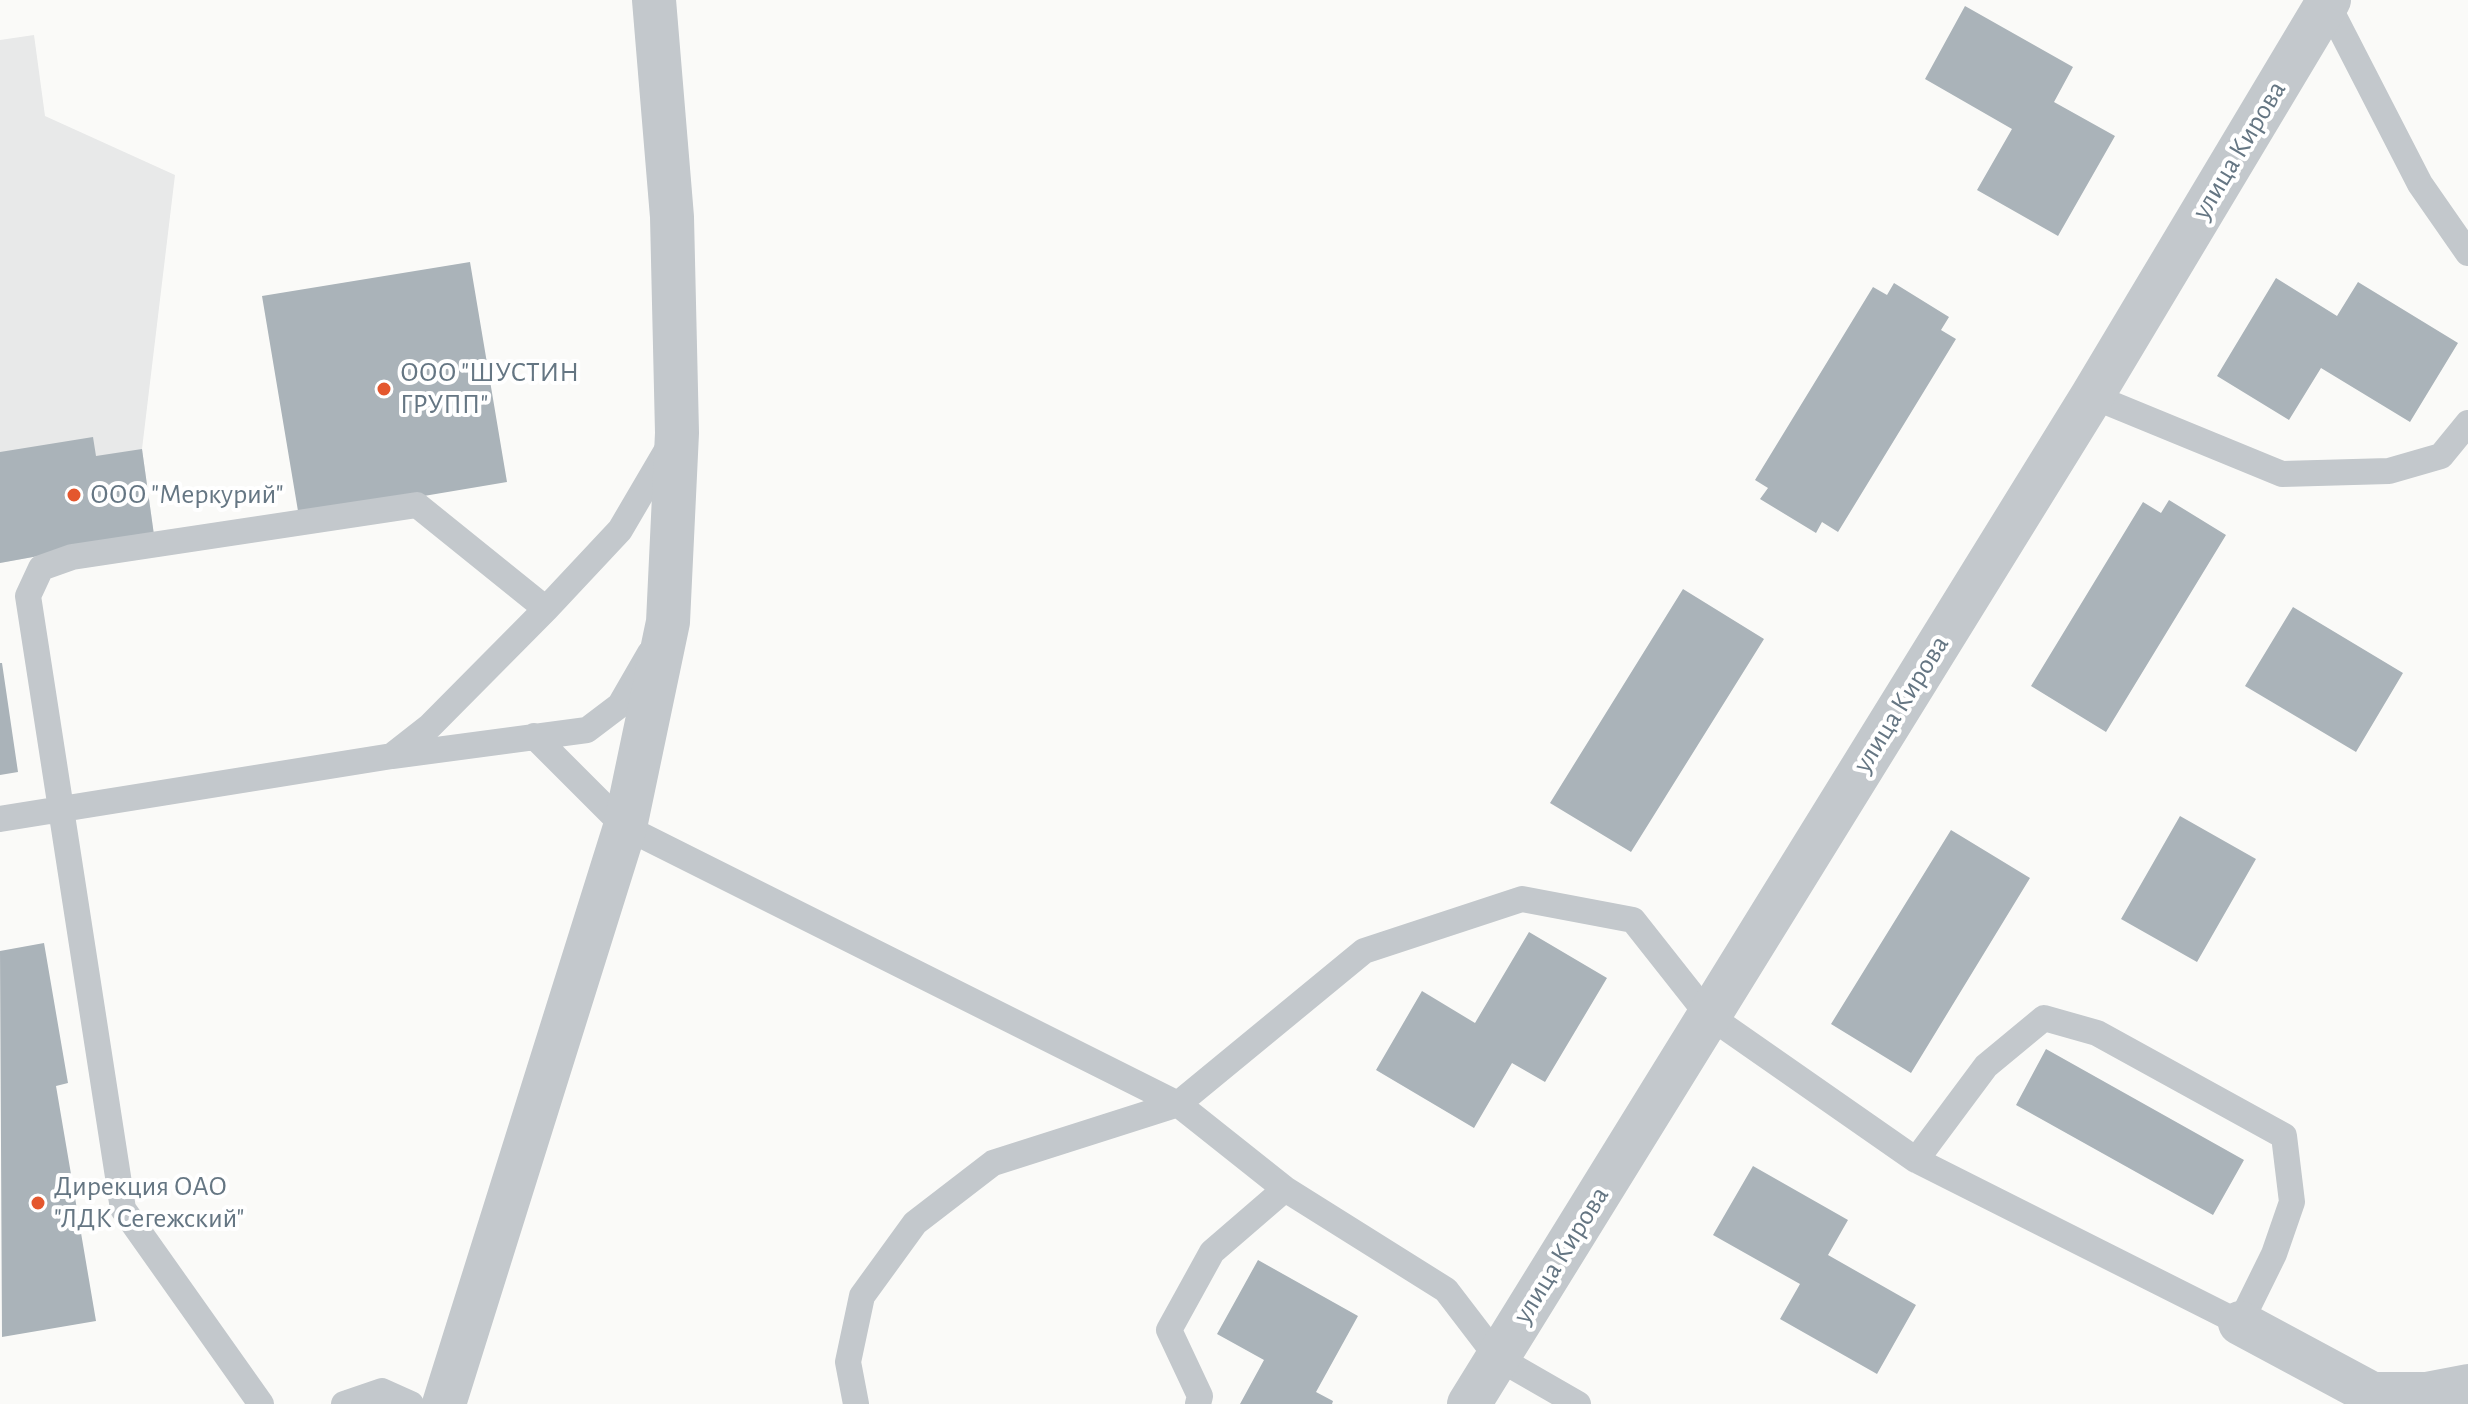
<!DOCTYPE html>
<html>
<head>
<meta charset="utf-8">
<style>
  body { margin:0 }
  canvas { display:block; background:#fafaf8 }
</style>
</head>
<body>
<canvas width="2468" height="1404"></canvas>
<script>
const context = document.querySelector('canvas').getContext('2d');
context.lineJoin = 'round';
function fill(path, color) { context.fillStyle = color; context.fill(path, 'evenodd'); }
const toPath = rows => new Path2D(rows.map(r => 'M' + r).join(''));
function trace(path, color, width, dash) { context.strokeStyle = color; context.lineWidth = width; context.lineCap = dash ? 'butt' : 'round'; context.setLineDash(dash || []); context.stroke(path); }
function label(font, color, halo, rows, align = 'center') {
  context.font = font + ' "Alegreya Sans",sans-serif'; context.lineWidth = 8; context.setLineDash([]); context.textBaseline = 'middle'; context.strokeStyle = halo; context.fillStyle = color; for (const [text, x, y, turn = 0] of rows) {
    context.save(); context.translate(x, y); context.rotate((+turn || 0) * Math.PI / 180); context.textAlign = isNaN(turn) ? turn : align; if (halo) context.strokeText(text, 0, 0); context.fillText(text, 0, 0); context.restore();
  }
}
fill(toPath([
  [34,35,45,116,175,175,142,449,154,535,0,563,0,40]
]), '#e8e9e9');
fill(toPath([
  [1965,6,2073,67,2054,102,2115,136,2058,236,1977,190,2012,129,1925,79],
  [470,262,507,482,299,517,262,296],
  [2276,278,2337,316,2358,282,2458,343,2410,422,2321,368,2289,420,2217,376],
  [1894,283,1949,317,1941,330,1956,339,1838,532,1822,522,1816,533,1760,499,1768,488,1755,480,1873,287,1887,295],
  [93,437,96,456,142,449,154,535,0,563,0,452],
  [2169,500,2226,535,2106,732,2031,686,2143,502,2161,513],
  [1683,589,1764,639,1631,852,1550,803],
  [2293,607,2403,673,2356,752,2245,686],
  [0,663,2,663,18,772,0,775],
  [2180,816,2256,859,2197,962,2121,919],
  [1951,830,2030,878,1911,1073,1831,1024],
  [1529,932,1607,978,1545,1082,1512,1063,1474,1128,1376,1070,1422,991,1475,1023],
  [44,943,68,1083,56,1086,96,1321,2,1337,0,951],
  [2046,1049,2244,1160,2213,1215,2016,1105],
  [1753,1166,1848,1220,1828,1255,1916,1305,1877,1374,1780,1319,1800,1284,1713,1235],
  [1258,1260,1358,1316,1316,1392,1333,1401,1332,1404,1240,1404,1264,1360,1217,1334]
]), '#aab3b9');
trace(toPath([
  [2327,3,2420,184,2468,253],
  [2092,396,2282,474,2389,471,2441,456,2468,423],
  [534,736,625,827,1178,1104,1285,1189,1446,1290,1498,1358,1578,1404],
  [393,755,430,726,546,609,620,530,671,443],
  [0,819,392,756,587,730,620,705,650,653],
  [261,1404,123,1209,28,596,41,568,72,557,417,505,546,609],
  [344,1404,382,1391,411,1404],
  [856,1404,848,1362,862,1296,915,1223,993,1163,1178,1104,1364,951,1522,899,1633,920,1708,1015,1916,1160,2240,1323,2274,1254,2292,1202,2284,1136,2097,1033,2044,1018,1986,1066,1916,1160],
  [1198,1404,1200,1396,1169,1330,1212,1252,1285,1189]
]), '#c3c8cc', 26);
trace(toPath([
  [2240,1323,2372,1394,2426,1394,2468,1386],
  [444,1404,625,827,668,622,677,433,672,217,654,0],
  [1469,1404,2092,396,2329,0]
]), '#c3c8cc', 44);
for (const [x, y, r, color] of [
  [384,389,8,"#e4572e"],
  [74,495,8,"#e4572e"],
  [38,1203,8,"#e4572e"]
]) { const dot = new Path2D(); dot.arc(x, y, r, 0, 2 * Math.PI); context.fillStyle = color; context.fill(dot); trace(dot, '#fff', 3); }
label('28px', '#657683', '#fff', [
  ["улица Кирова",2239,150,-59],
  ["улица Кирова",1901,704,-58],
  ["улица Кирова",1561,1255,-58]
]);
label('28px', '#657683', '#fff', [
  ["ООО \"ШУСТИН",400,373],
  ["ГРУПП\"",400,405],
  ["ООО \"Меркурий\"",90,495],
  ["Дирекция ОАО",54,1187],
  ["\"ЛДК Сегежский\"",54,1219]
], 'left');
</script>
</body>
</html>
